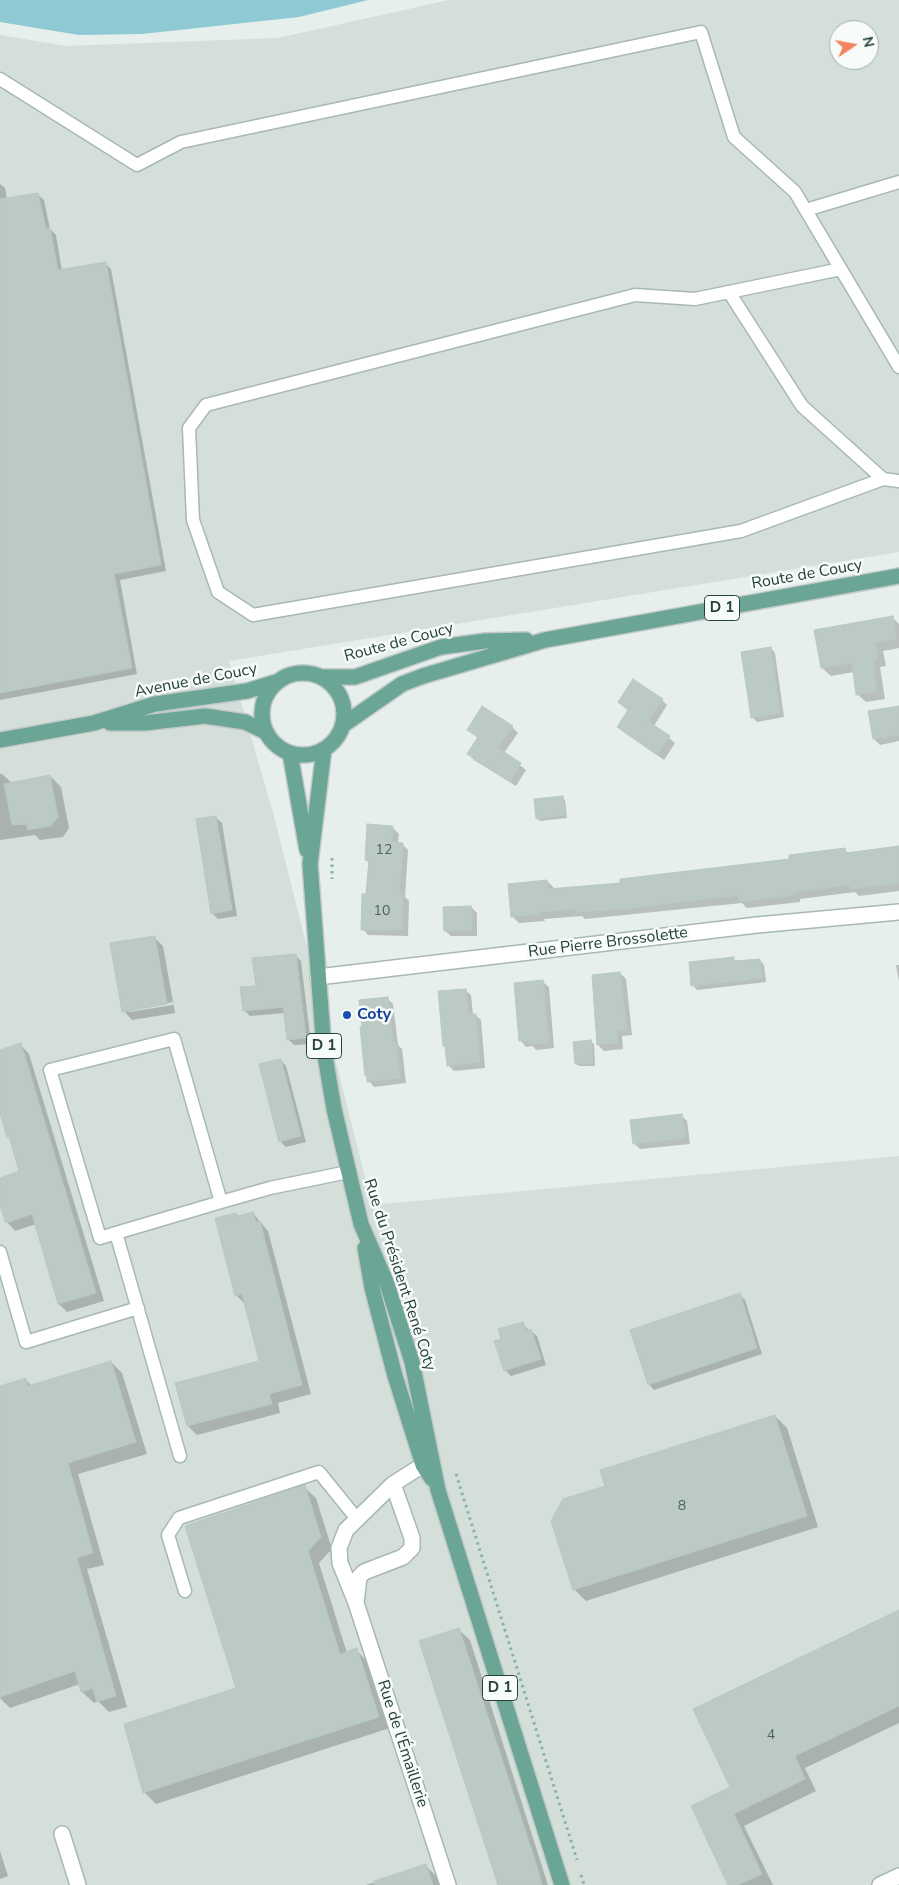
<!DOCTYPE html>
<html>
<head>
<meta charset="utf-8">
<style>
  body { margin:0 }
  #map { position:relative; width:899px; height:1885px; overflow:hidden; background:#e6efeb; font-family:"Nunito Sans",sans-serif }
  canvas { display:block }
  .north { position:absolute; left:829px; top:20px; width:50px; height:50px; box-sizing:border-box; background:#f7fbf9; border:1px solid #a3b1ad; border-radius:50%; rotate:78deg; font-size:14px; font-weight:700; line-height:20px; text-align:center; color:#24423a }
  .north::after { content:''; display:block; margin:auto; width:18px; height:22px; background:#f4845f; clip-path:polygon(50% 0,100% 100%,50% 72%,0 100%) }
</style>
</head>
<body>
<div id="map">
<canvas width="899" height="1885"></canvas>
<div class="north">N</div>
</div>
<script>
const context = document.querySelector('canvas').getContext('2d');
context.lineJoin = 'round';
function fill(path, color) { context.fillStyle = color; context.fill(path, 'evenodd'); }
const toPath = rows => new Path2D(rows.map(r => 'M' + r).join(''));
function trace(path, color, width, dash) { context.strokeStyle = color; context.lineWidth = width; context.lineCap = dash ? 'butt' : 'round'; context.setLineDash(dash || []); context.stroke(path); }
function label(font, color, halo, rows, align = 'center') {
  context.font = font + ' "Nunito Sans",sans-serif'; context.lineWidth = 5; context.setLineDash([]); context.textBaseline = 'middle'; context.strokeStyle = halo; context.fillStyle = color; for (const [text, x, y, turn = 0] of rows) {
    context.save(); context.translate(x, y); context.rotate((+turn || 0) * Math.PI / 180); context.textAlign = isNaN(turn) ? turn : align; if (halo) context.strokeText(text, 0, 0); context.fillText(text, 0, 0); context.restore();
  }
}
fill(toPath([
  [449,0,899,0,899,552,229,661,274,816,372,1205,899,1156,899,1885,0,1885,0,35,66,46,278,38],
  [839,30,869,30,869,60,839,60]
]), '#d4dfda');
fill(toPath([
  [0,0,368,0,299,17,142,34,79,35,0,22]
]), '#8ec9d4');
fill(toPath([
  [0,184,5,188,7,199,37,194,44,200,50,229,56,235,62,271,105,263,111,269,166,571,120,580,137,674,0,700],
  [893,618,899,624,899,648,883,651,886,666,880,667,885,699,866,702,857,694,854,672,831,676,822,668],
  [771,648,775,653,784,717,757,722,752,717],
  [662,700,667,705,654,726,675,743,664,760,619,727,629,711,619,702],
  [899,708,899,741,880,745,874,739],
  [512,727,518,733,504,753,526,770,516,786,474,760,469,754,479,739,468,730],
  [0,774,2,774,12,783,50,776,61,787,69,828,63,837,40,840,35,835,0,840],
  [562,797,565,800,567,818,540,821,537,818],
  [216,818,222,823,237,916,218,919,212,913],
  [393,828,399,834,398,843,402,844,408,850,405,897,409,901,408,936,368,935,363,929,370,864,366,860],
  [899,848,899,891,859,896,855,892,800,899,800,902,747,908,742,903,585,919,582,916,544,919,545,921,519,923,512,916,547,881,555,889,622,884,791,860,845,850,849,854],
  [471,907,477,913,477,936,451,936,445,931],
  [154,937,163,946,175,1013,132,1020,124,1011],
  [173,1002,173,1005,129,1012,129,1010],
  [295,955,301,961,311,1044,294,1045,288,1039,285,1013,250,1016,244,1010,257,987],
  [733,959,737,962,760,960,764,965,766,982,697,990,693,985],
  [896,965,899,965,899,981],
  [620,973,626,979,632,1035,622,1036,623,1049,604,1051,598,1045,593,976],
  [543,982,549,987,554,1048,536,1050,533,1046,526,1047,521,1041],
  [465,990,471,995,473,1015,475,1015,481,1020,485,1068,454,1071,448,1065,447,1049,444,1046],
  [387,998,393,1004,398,1045,402,1049,406,1083,374,1087,369,1081,366,1075],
  [591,1042,594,1044,595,1066,579,1066,576,1064],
  [21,1045,29,1054,104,1301,67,1312,59,1304,36,1224,15,1231,7,1222,0,1202,0,1179,21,1172,0,1109,0,1051],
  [281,1060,286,1066,306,1142,286,1147,280,1141],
  [681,1115,687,1121,690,1144,640,1149,634,1143],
  [253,1213,268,1231,311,1394,278,1403,280,1413,197,1435,188,1426,177,1383,261,1362,245,1304,236,1295,236,1214,239,1217],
  [739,1294,745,1300,762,1354,654,1390,649,1384],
  [522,1323,529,1331,531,1331,537,1336,546,1365,511,1376,505,1370,503,1339],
  [111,1362,122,1373,147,1454,78,1474,104,1565,87,1569,127,1707,109,1712,98,1701,94,1703,82,1692,80,1684,10,1708,0,1698,0,1387,26,1380,32,1386],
  [775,1416,787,1428,818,1527,586,1601,574,1589,607,1486],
  [304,1487,316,1498,332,1549,319,1563,347,1653,356,1650,368,1662,390,1728,156,1804,144,1792,238,1689],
  [899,1611,899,1723,805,1768,816,1791,744,1826,773,1885,729,1885,731,1788],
  [459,1630,470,1640,548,1885,500,1885],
  [0,1851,8,1876,0,1879],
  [426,1866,437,1877,440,1885,366,1885]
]), '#0003');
const building = toPath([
  [38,193,46,229,50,228,58,270,106,262,161,565,114,574,132,668,0,693,0,199,38,193],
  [893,616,896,639,875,643,878,658,873,659,877,691,856,695,852,663,821,668,814,630,893,616],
  [771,647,780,713,751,718,741,652,771,647],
  [633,679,663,699,648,721,670,736,657,755,617,727,628,710,618,702,633,679],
  [482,706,513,726,498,748,521,763,510,782,467,754,478,737,467,730,482,706],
  [899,706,899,735,873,739,868,711,899,706],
  [50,775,58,817,51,826,27,830,27,824,12,825,4,784,50,775],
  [563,796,565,815,536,819,534,799,563,796],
  [216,816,232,910,211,914,196,819,216,816],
  [367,824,393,826,392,842,403,843,399,894,403,894,403,930,361,930,362,894,366,894,369,860,365,860,367,824],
  [899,846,899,883,850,889,850,885,793,892,793,895,739,902,738,895,624,909,576,912,576,909,538,912,538,914,511,917,508,884,547,880,548,889,620,883,620,879,789,859,789,855,845,848,846,853,899,846],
  [471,906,472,930,444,931,443,907,471,906],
  [155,936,167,1004,122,1012,110,943,155,936],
  [296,954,306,1038,287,1040,283,1007,243,1011,240,987,256,986,252,958,296,954],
  [734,957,734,961,760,959,762,978,691,986,689,962,734,957],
  [620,972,627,1030,617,1031,618,1043,597,1045,592,975,620,972],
  [543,980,549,1043,529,1044,529,1041,519,1041,514,983,543,980],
  [466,989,468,1014,476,1014,480,1062,447,1066,445,1046,443,1046,438,991,466,989],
  [388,997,393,1042,396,1042,400,1078,367,1082,367,1076,365,1076,360,1027,362,1027,359,1000,388,997],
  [591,1040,593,1063,575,1064,573,1042,591,1040],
  [21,1043,96,1293,58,1304,32,1214,6,1223,0,1206,0,1178,19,1171,9,1136,7,1137,0,1114,0,1050,21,1043],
  [281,1059,301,1136,279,1142,259,1064,281,1059],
  [682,1114,685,1138,633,1144,630,1120,682,1114],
  [253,1212,256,1222,260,1221,302,1385,269,1394,272,1404,187,1426,175,1383,259,1361,242,1294,235,1296,215,1218,236,1213,237,1216,253,1212],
  [740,1293,757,1348,648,1385,630,1330,740,1293],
  [523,1322,526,1331,531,1329,541,1359,504,1371,494,1341,501,1339,498,1329,523,1322],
  [111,1361,136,1442,68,1463,93,1553,77,1558,116,1696,97,1702,93,1688,81,1692,75,1671,0,1697,0,1386,26,1378,28,1386,111,1361],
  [775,1415,807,1516,573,1590,551,1521,563,1499,605,1486,600,1470,775,1415],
  [305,1485,321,1537,308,1551,340,1654,357,1648,379,1717,143,1793,124,1724,236,1688,185,1526,305,1485],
  [899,1610,899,1706,795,1756,805,1779,734,1814,762,1874,738,1885,728,1885,691,1806,730,1787,693,1709,899,1610],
  [459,1628,534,1857,542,1885,498,1885,419,1641,459,1628],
  [426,1864,433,1885,374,1885,374,1881,426,1864]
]);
fill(building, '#bbcac4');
trace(building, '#b8c9c2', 1);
const service = toPath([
  [0,79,137,165,181,142,701,32,734,137,795,192,899,367],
  [806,210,899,182],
  [841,269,695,299,635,295,206,405,189,428,193,520,218,592,253,615,741,531,883,479,899,481],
  [729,292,802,406,883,479],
  [221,1202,174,1039,50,1070,100,1238,116,1233,221,1202,270,1188,348,1172],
  [116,1233,180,1456],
  [0,1252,26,1342,138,1308],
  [185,1591,168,1535,179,1518,319,1472,357,1519]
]);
const minor = toPath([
  [318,977,757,925,899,912],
  [423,1465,393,1484,346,1530,339,1548,340,1563,356,1603,448,1885],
  [356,1602,359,1577,364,1572,403,1557,412,1548,412,1538,393,1484],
  [62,1834,78,1885],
  [880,1885,899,1876]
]);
const primary = toPath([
  '262 714a41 41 0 1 1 82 0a41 41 0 1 1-82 0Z',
  [322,677,355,677,441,647,485,641,526,640],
  [110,723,145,723,205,716,245,722,266,732],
  [343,725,402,684,423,676,545,640,899,576],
  [0,740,94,723,155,704,247,691,276,682],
  [324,749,310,864,324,1050,334,1109,361,1224,387,1284,412,1362,438,1490,562,1885],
  [290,753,307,850],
  [365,1248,372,1288,395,1376,423,1465,432,1479]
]);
trace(service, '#a8b8b2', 15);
trace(minor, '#a8b8b2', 18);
trace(primary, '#c2cac8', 18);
trace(toPath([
  [332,858,332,879],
  [456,1474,577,1860],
  [581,1875,584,1885]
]), '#86b3a5', 3, [2.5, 4]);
trace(service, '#fff', 12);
trace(minor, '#fff', 15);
trace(primary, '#6aa596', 15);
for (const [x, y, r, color] of [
  [347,1015,5,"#1a4fb4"]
]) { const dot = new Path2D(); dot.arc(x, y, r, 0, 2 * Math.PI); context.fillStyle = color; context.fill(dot); trace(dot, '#f7fbf9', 2); }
label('14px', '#4a645c', null, [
  ["12",384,851],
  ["10",382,912],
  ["8",682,1507],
  ["4",771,1736]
]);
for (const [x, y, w] of [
  [722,608,35],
  [324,1046,35],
  [500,1688,35]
]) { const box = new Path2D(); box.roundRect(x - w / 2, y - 12.5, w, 25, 4); context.fillStyle = '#f7fbf9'; context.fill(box); trace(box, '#24423a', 1); }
label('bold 15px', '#24423a', null, [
  ["D 1",722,608],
  ["D 1",324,1046],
  ["D 1",500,1688]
]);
label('16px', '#24423a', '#f7fbf9', [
  ["Route de Coucy",807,575,-10],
  ["Route de Coucy",399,643,-15],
  ["Avenue de Coucy",196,681,-11],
  ["Rue Pierre Brossolette",608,943,-7],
  ["Rue du Président René Coty",399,1275,72],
  ["Rue de l'Émaillerie",402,1744,72]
]);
label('bold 16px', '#164399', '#f7fbf9', [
  ["Coty",357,1015]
], 'left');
</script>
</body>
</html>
